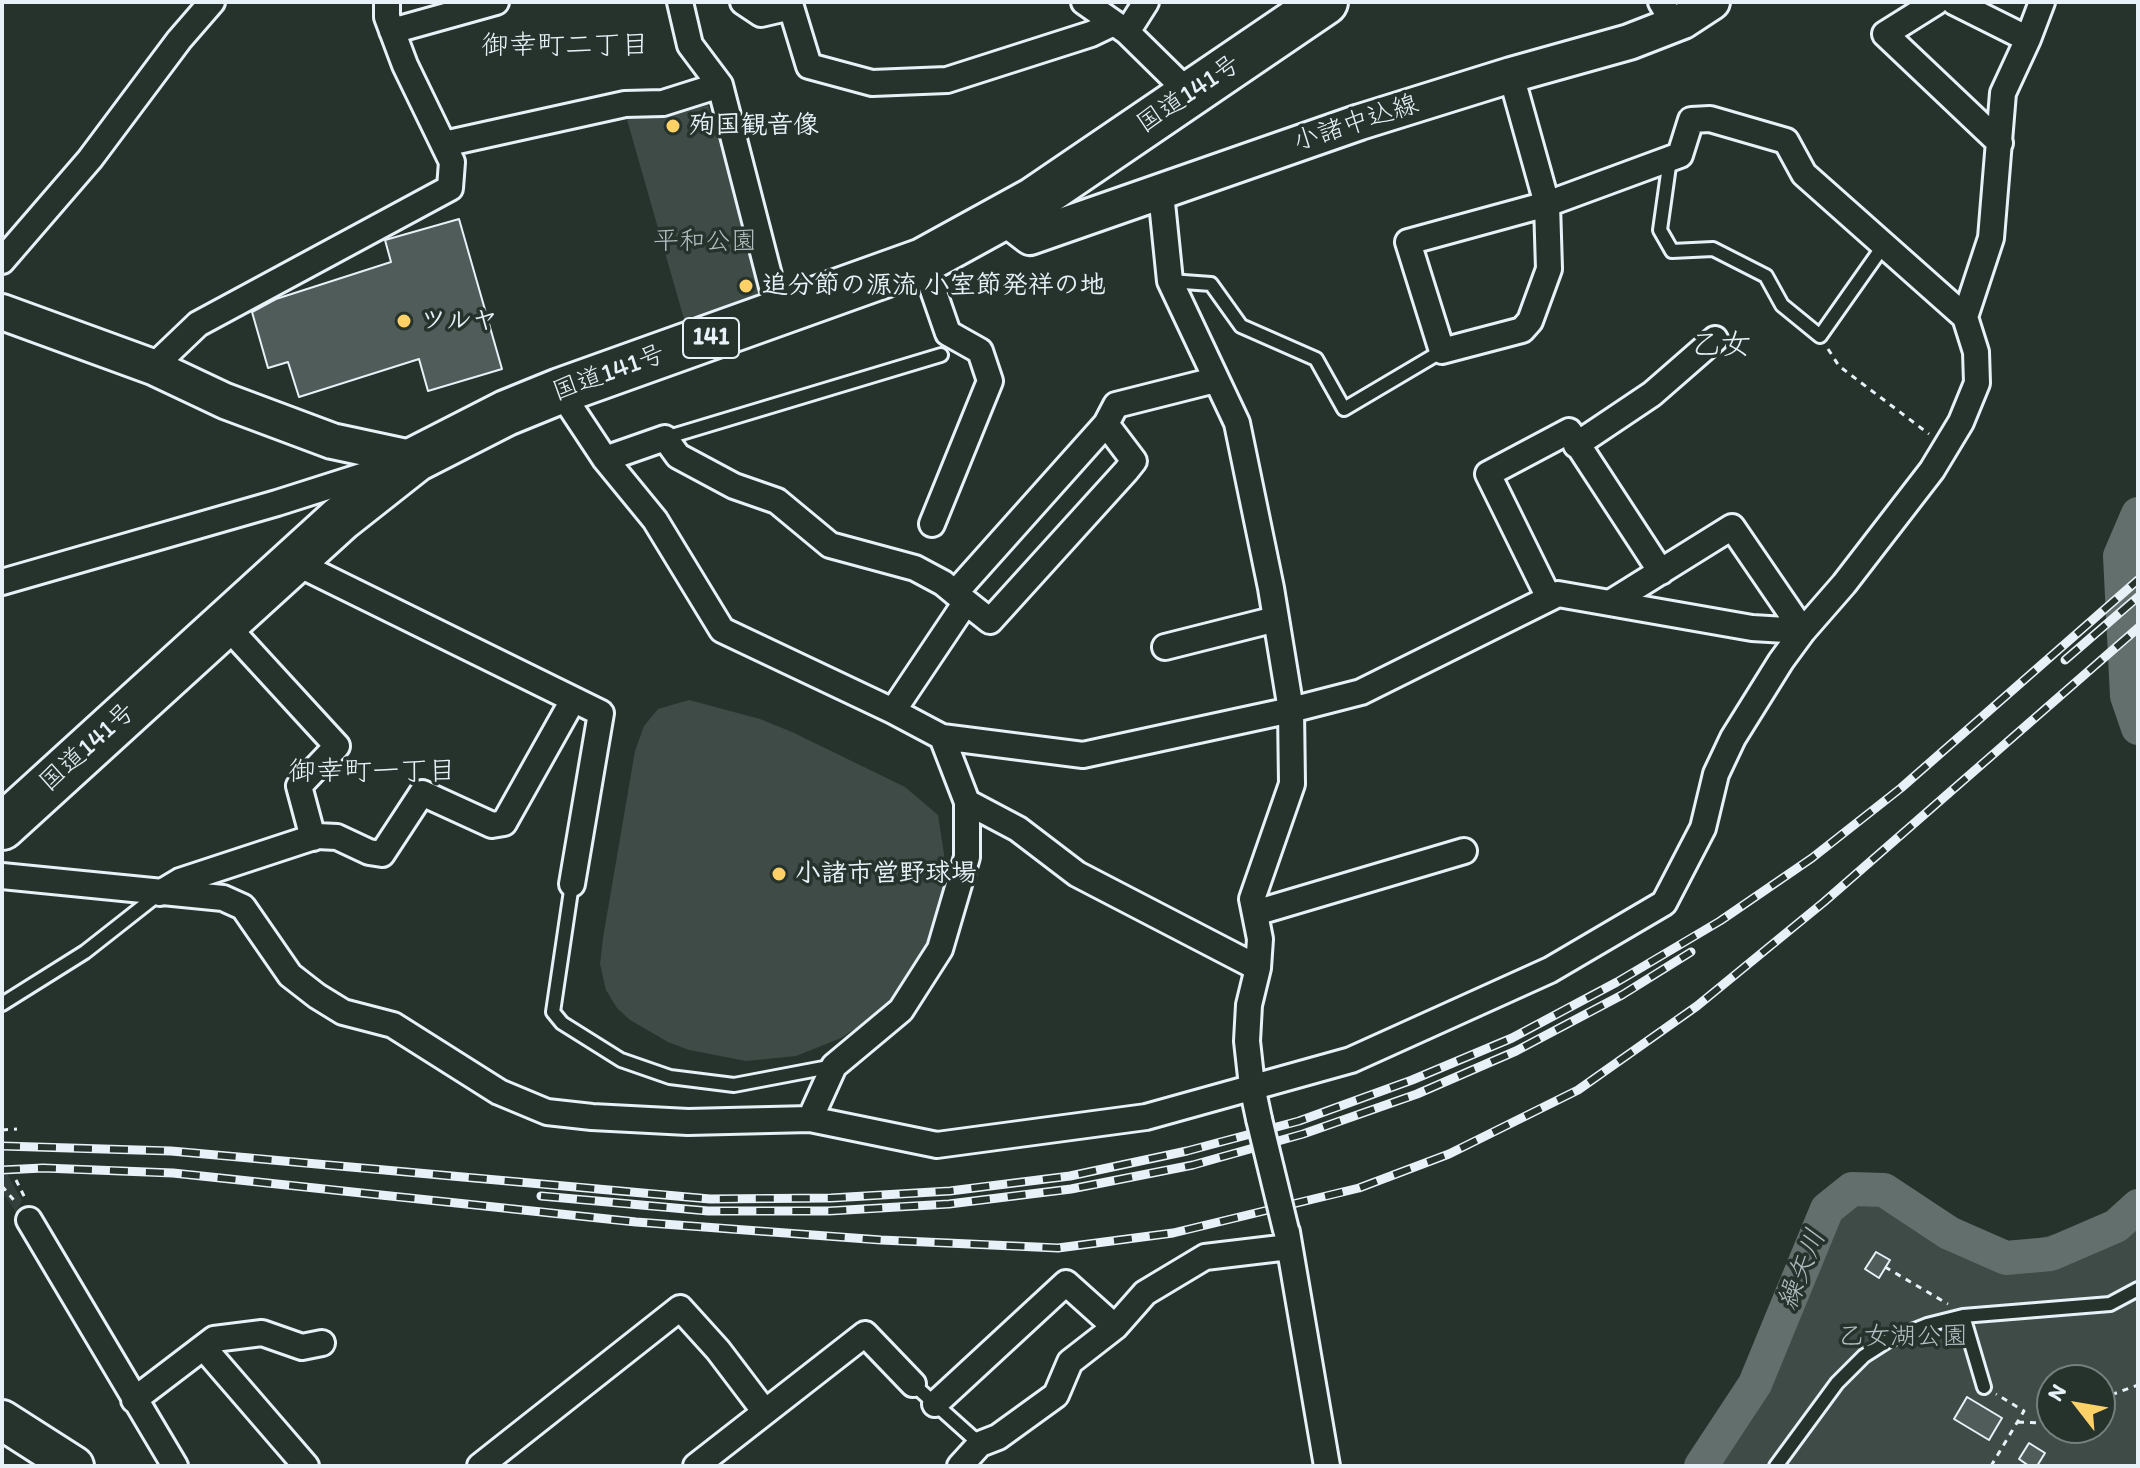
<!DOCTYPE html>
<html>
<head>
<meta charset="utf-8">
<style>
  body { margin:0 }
  #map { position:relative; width:2140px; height:1468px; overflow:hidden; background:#26332d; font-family:Itim,sans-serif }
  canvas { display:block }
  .frame { position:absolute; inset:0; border:4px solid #e8f1f8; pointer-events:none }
  .north { position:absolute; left:2036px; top:1364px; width:80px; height:80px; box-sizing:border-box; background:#26332d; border:2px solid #747f7e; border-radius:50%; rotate:301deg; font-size:22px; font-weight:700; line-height:32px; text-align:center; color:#e8f1f8 }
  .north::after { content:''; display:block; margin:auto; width:28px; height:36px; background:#ffd166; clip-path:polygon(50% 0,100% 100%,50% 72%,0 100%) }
</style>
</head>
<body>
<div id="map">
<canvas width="2140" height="1468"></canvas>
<div class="frame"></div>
<div class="north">N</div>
</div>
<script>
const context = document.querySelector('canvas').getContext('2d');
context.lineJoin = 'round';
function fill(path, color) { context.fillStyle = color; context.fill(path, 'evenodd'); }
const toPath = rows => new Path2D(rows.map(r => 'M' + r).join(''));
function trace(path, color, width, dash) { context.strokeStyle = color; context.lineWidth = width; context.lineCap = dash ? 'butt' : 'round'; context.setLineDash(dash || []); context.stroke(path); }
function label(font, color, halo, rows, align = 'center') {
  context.font = font + ' Itim,"Klee One",sans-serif'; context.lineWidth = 7; context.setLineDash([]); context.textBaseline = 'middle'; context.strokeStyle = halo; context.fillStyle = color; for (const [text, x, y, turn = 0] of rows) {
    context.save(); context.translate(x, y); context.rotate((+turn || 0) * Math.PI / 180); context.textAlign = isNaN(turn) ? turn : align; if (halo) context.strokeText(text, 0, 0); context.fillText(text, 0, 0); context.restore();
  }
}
fill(toPath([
  [2,1164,22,1201,16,1212,2,1192]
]), '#333f3a');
fill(toPath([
  [708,105,764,296,684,319,626,116,673,115],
  [2138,672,2138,747,2118,689],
  [689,700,760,719,792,732,905,787,938,815,944,854,945,882,932,935,922,959,904,987,872,1018,841,1038,796,1056,746,1061,689,1050,668,1042,630,1020,617,1008,606,990,600,964,603,938,635,751,644,726,658,709],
  [1840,1179,1867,1179,1903,1186,1965,1223,2011,1245,2080,1228,2133,1197,2138,1191,2138,1466,1686,1466,1762,1344,1812,1213],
  [2052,1380,2100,1380,2100,1428,2052,1428]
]), '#3e4b47');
trace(toPath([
  [2138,514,2120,556,2127,696,2138,728],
  [1701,1466,1755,1384,1827,1209,1852,1189,1884,1190,1949,1233,2006,1258,2051,1254,2116,1226,2138,1206]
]), '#636f6d', 34);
const building = toPath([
  [459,219,502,369,428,391,419,359,299,397,288,362,268,368,252,312,276,299,391,262,385,240,459,219],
  [1876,1252,1890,1260,1879,1278,1865,1269,1876,1252],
  [1967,1397,2002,1418,1989,1440,1954,1419,1967,1397],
  [2029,1443,2045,1453,2037,1466,2029,1466,2019,1459,2029,1443]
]);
fill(building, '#505c59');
trace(building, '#e8f1f8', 2);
const lane = toPath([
  [1670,159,1660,230,1672,251,1713,249,1766,276,1782,305,1820,336,1884,245],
  [1170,281,1211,284,1241,326,1316,359,1344,409,1442,351],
  [665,438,941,355],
  [572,884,553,1012,562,1023,621,1060,670,1077,734,1085,834,1066],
  [2,1004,85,952,160,893],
  [1963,1316,1984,1387],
  [913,1384,980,1444],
  [1776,1466,1837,1383,1864,1356,1889,1340,1927,1325,1963,1316,2110,1304,2138,1289]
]);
const street = toPath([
  [680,2,690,45,720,85,779,314],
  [743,2,761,14,791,7,809,66,872,83,947,80,1091,34,1114,23],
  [1084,2,1127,32,1190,94],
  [1661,2,1674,24],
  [1936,2,1885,34,2000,143],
  [1954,2,2028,39],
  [392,31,496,2],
  [1127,32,1146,2],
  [444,144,625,104,663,103,720,85],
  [1161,193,1170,281,1237,423,1271,588,1291,710,1292,784,1252,899,1260,939,1258,968,1249,1005,1247,1041,1252,1086,1259,1119],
  [2,261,90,159,179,40,212,2],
  [923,261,948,333,980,351,990,381,932,524],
  [1965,317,1991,238,2003,93,2028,39,2042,2],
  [153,367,198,324,450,188,452,162,405,65,387,17,387,2],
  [560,391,605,459,655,520,722,630,893,711,942,737,1083,755,1291,710,1361,692,1558,594,1752,628,1803,631],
  [1576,445,1652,394,1715,339],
  [605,459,665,438,678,456,734,486,777,501,830,545,915,568,943,583,966,602],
  [294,562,601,713,572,884],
  [2,582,277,503,387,468],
  [955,593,1106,424],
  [1549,598,1488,474,1569,431,1661,572],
  [1610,603,1732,527,1803,631],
  [225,624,337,746,299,786,313,838],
  [1165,647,1276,619],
  [893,711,966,602,990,621,1126,471,1134,461,1106,424,1116,405,1215,380],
  [967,802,1018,829,1077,874,1258,968],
  [2,876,223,898,243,907,290,975,317,996,343,1012,393,1025,499,1092,547,1112,592,1117,688,1122,810,1119,937,1145,1146,1117,1351,1060,1550,970,1664,903,1703,828,1716,774,1733,738,1781,661,1803,631,1844,584,1932,470,1961,422,1977,383,1976,352,1965,317,1804,174,1786,141,1710,119,1691,120,1680,155,1547,204,1408,242,1442,351,1522,330,1530,321,1549,269,1547,204,1511,75],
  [160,893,180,881,317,836,337,837,369,852,382,854,422,793,492,825,504,823,573,700],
  [1255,913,1464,851],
  [810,1119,834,1066,901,1010,940,949,967,857,967,802,942,737],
  [29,1220,175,1466],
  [1287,1232,1327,1466],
  [204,1348,306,1466],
  [134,1400,214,1339,262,1333,302,1347,322,1343],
  [935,1404,1066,1283,1115,1327],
  [480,1466,680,1308,718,1350,765,1412],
  [696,1466,865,1334,913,1384],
  [960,1466,980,1444,998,1437,1056,1395,1070,1362,1115,1327,1145,1293,1205,1257,1289,1247]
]);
const secondary = toPath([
  [1004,217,1030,237,1360,122,1511,75,1629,42,1683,21,1712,2],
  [2,312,153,367,225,401,332,441,416,459]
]);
const primary = toPath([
  [2,1420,74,1466]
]);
const highway = toPath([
  [2,827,340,519,416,459,506,413,560,391,923,261,1034,200,1325,2]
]);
trace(lane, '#e8f1f8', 18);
trace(street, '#e8f1f8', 30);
trace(secondary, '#e8f1f8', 40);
trace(primary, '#e8f1f8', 44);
trace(highway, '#e8f1f8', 50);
trace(toPath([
  [1828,349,1839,366,1929,434],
  [2,1130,17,1129],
  [16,1180,25,1198],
  [2,1186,17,1204],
  [1885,1267,1948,1304],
  [2100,1399,2138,1385],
  [2018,1422,2042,1423,2052,1419],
  [1991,1466,2024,1411,1996,1394]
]), '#e8f1f8', 3, [6, 6]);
trace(lane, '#26332d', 12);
trace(street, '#26332d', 24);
trace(secondary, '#26332d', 34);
trace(primary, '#26332d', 38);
trace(highway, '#26332d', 44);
const rail = toPath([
  [2065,660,2138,597],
  [2,1146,171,1151,710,1199,831,1198,950,1191,1070,1176,1187,1151,1299,1121,1412,1080,1512,1038,1617,982,1720,921,1812,858,1901,788,2138,580],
  [2,1170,43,1168,173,1173,636,1222,881,1240,1058,1248,1173,1233,1359,1188,1449,1154,1578,1090,1697,1006,1824,902,2138,628],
  [541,1196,708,1211,829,1211,949,1204,1071,1189,1193,1165,1303,1134,1417,1094,1516,1051,1622,995,1691,952]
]);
trace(rail, '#e8f1f8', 9);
trace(rail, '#26332d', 6, [18]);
const streetBridge = toPath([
  [1259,1119,1286,1230]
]);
trace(streetBridge, '#e8f1f8', 30, []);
trace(streetBridge, '#26332d', 24);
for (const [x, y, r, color] of [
  [673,126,8,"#ffd166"],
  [746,286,8,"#ffd166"],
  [404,321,8,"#ffd166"],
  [779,874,8,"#ffd166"]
]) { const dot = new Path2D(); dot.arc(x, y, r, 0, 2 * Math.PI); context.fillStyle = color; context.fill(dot); trace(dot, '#26332d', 3); }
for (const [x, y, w] of [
  [711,338,56]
]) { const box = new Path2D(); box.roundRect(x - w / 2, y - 20, w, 40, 6); context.fillStyle = '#26332d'; context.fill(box); trace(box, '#e8f1f8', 2); }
label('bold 24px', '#e8f1f8', null, [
  ["141",711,338]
]);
label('26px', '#e8f1f8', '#26332d', [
  ["国道141号",1189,95,-34],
  ["小諸中込線",1356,124,-18],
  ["国道141号",609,374,-20],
  ["国道141号",88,748,-42]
]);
label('bold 26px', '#e8f1f8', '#26332d', [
  ["殉国観音像",689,126],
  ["追分節の源流 小室節発祥の地",762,286],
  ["ツルヤ",420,321],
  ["小諸市営野球場",795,874]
], 'left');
label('26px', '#b5bfc3', '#26332d', [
  ["平和公園",705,242],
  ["乙女湖公園",1903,1337]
]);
label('28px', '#e8f1f8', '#26332d', [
  ["御幸町二丁目",565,47],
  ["御幸町一丁目",372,773]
]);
label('italic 28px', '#b3bdc0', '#26332d', [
  ["繰矢川",1803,1270,-68]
]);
label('30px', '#e8f1f8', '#26332d', [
  ["乙女",1721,346]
]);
</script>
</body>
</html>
